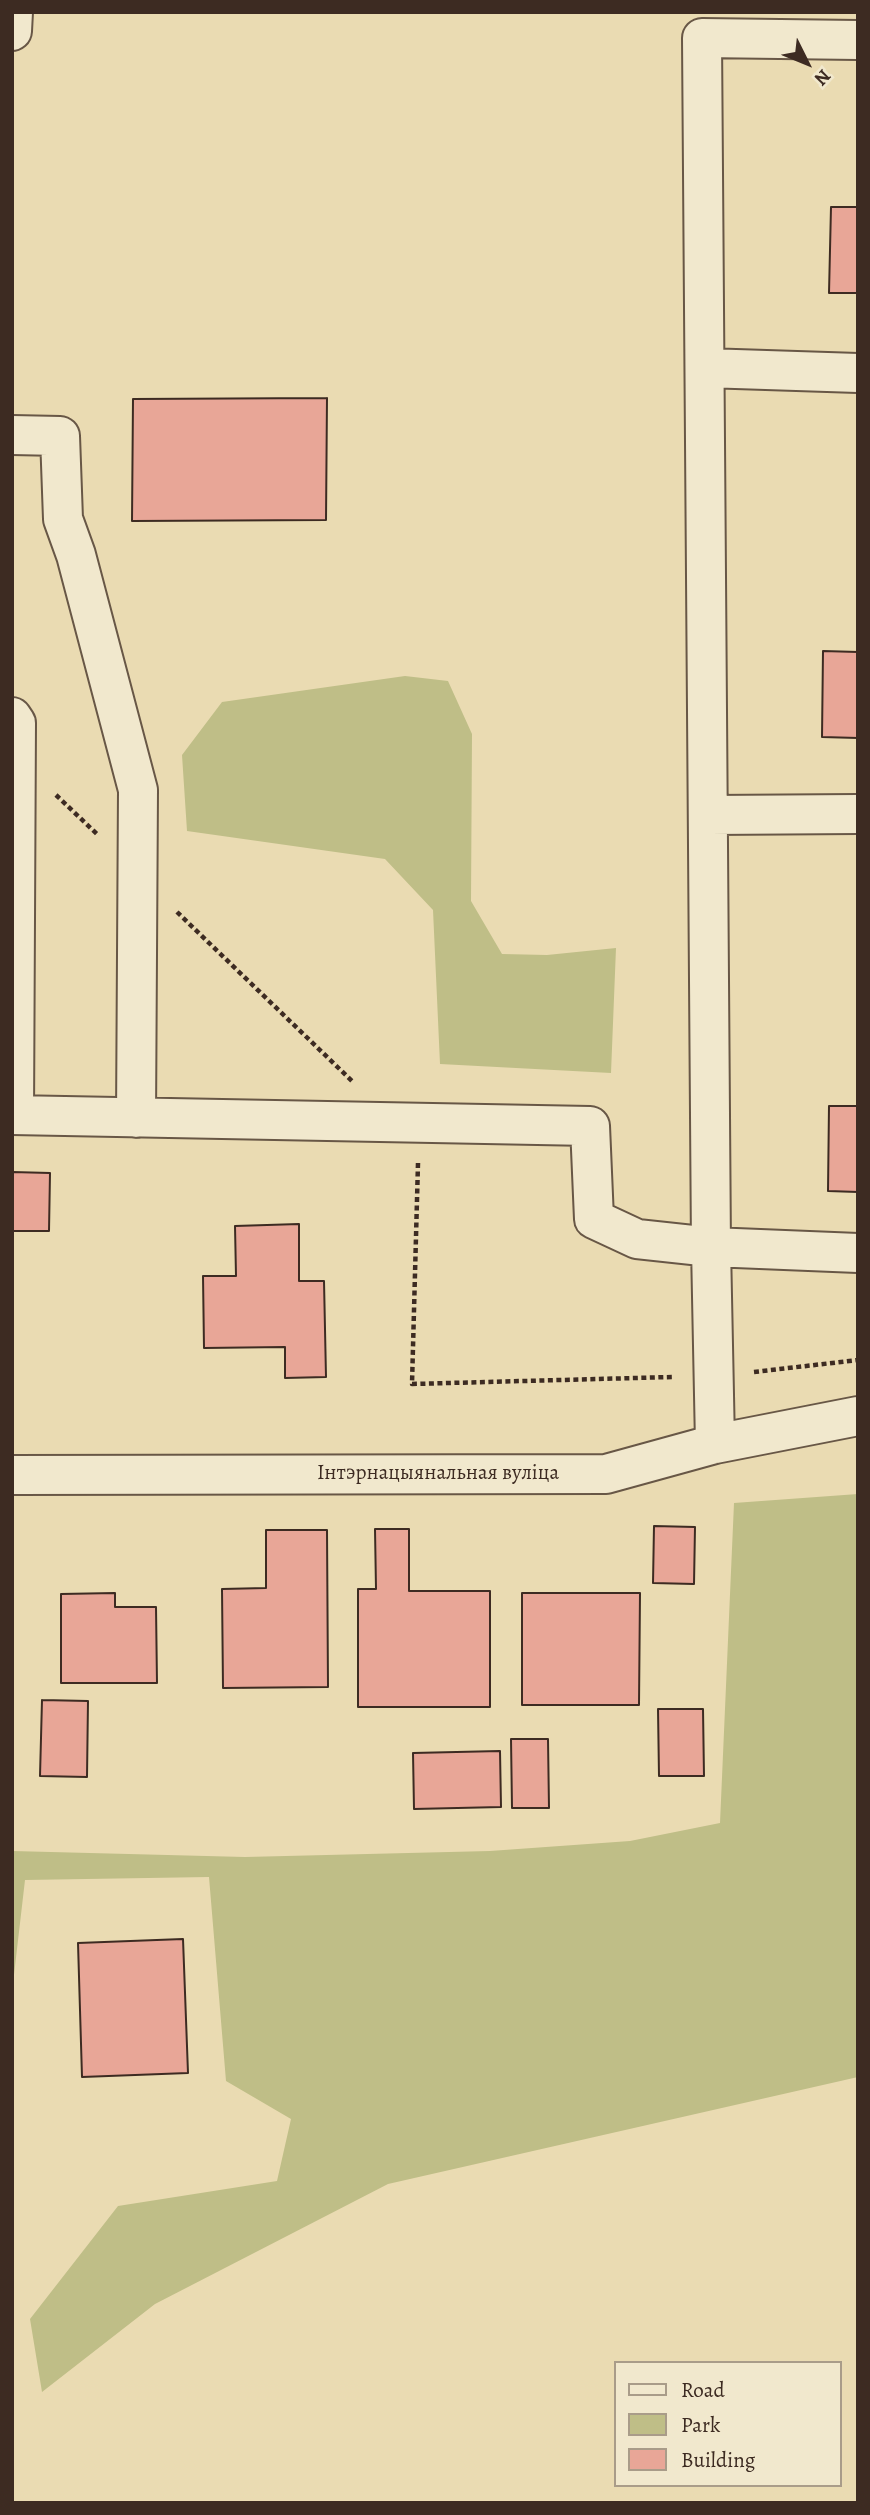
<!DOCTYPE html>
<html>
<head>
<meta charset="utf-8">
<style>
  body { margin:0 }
  #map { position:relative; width:870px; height:2515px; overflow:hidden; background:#eadbb2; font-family:Alegreya,serif }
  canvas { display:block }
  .frame { position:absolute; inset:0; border:14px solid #3d2b22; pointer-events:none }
  .legend { position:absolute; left:614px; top:2361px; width:228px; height:126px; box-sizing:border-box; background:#f1e8cd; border:2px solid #a99c89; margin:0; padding:9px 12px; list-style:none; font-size:21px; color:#3d2b22 }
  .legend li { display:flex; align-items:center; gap:14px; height:35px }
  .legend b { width:35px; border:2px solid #a99c89 }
  .north { position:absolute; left:772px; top:28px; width:70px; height:70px; -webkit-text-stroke:5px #f1e8cd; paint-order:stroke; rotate:133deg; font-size:19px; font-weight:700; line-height:28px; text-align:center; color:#3d2b22 }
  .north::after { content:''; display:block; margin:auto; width:24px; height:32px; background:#3d2b22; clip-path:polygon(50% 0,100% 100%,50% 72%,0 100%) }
</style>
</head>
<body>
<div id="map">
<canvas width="870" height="2515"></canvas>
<div class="frame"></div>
<ul class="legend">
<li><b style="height:9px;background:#f1e8cd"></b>Road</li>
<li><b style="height:19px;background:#bfbe87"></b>Park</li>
<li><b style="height:19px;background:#e8a697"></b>Building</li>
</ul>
<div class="north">N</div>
</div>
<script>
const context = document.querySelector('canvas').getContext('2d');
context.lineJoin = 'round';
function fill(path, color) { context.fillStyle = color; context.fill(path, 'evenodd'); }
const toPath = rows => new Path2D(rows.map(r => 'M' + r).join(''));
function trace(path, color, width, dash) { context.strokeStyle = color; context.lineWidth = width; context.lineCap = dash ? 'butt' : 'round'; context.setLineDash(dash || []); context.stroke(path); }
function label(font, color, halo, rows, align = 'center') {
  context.font = font + ' Alegreya,serif'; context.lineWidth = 7; context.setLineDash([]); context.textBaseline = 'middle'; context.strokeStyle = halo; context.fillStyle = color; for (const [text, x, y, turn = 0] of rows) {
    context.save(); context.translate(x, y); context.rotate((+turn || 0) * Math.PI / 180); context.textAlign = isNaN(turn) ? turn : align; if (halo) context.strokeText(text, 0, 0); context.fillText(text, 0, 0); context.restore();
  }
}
fill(toPath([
  [405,676,448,681,472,734,471,901,502,954,547,955,616,948,611,1073,440,1064,433,910,385,859,187,831,182,755,222,702],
  [858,1494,858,2077,388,2184,155,2304,42,2392,30,2319,118,2206,277,2181,291,2119,226,2081,209,1877,25,1880,12,1992,12,1851,245,1857,490,1851,630,1841,720,1823,734,1503]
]), '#bfbe87');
const building = toPath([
  [831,207,858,207,858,293,829,293,831,207],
  [327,398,326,520,132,521,133,399,327,398],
  [823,651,858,652,858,738,822,737,823,651],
  [829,1106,858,1106,858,1192,828,1191,829,1106],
  [12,1172,50,1173,49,1231,12,1231,12,1172],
  [299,1224,299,1281,324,1281,326,1377,285,1378,285,1347,204,1348,203,1276,236,1276,235,1226,299,1224],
  [654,1526,695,1527,694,1584,653,1583,654,1526],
  [375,1529,409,1529,409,1591,490,1591,490,1707,358,1707,358,1589,376,1589,375,1529],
  [266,1530,327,1530,328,1687,223,1688,222,1589,266,1588,266,1530],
  [115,1593,115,1607,156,1607,157,1683,61,1683,61,1594,115,1593],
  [522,1593,640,1593,639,1705,522,1705,522,1593],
  [42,1700,88,1701,87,1777,40,1776,42,1700],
  [658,1709,703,1709,704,1776,659,1776,658,1709],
  [511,1739,548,1739,549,1808,512,1808,511,1739],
  [500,1751,501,1807,414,1809,413,1753,500,1751],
  [183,1939,188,2073,82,2077,78,1943,183,1939]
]);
fill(building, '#e8a697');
trace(building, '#3d2b22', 2);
const minor = toPath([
  [12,31,13,12],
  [705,368,858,373],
  [12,435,60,436,63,519,76,555,138,790,136,1118],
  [12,717,16,723,14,1115],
  [710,815,858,814],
  [12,1115,590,1126,594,1219,637,1239,711,1247,858,1253],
  [715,1444,711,1247,702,38,858,40],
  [12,1475,606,1474,715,1444,858,1416]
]);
trace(minor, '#685746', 42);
trace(toPath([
  [56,795,98,835],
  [177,912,352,1081],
  [418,1163,412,1384,672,1377],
  [754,1372,858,1360]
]), '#3d2b22', 4.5, [5, 3.5]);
trace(minor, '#f1e8cd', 38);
label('21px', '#3d2b22', '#f1e8cd', [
  ["Інтэрнацыянальная вуліца",438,1474]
]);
</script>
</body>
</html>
